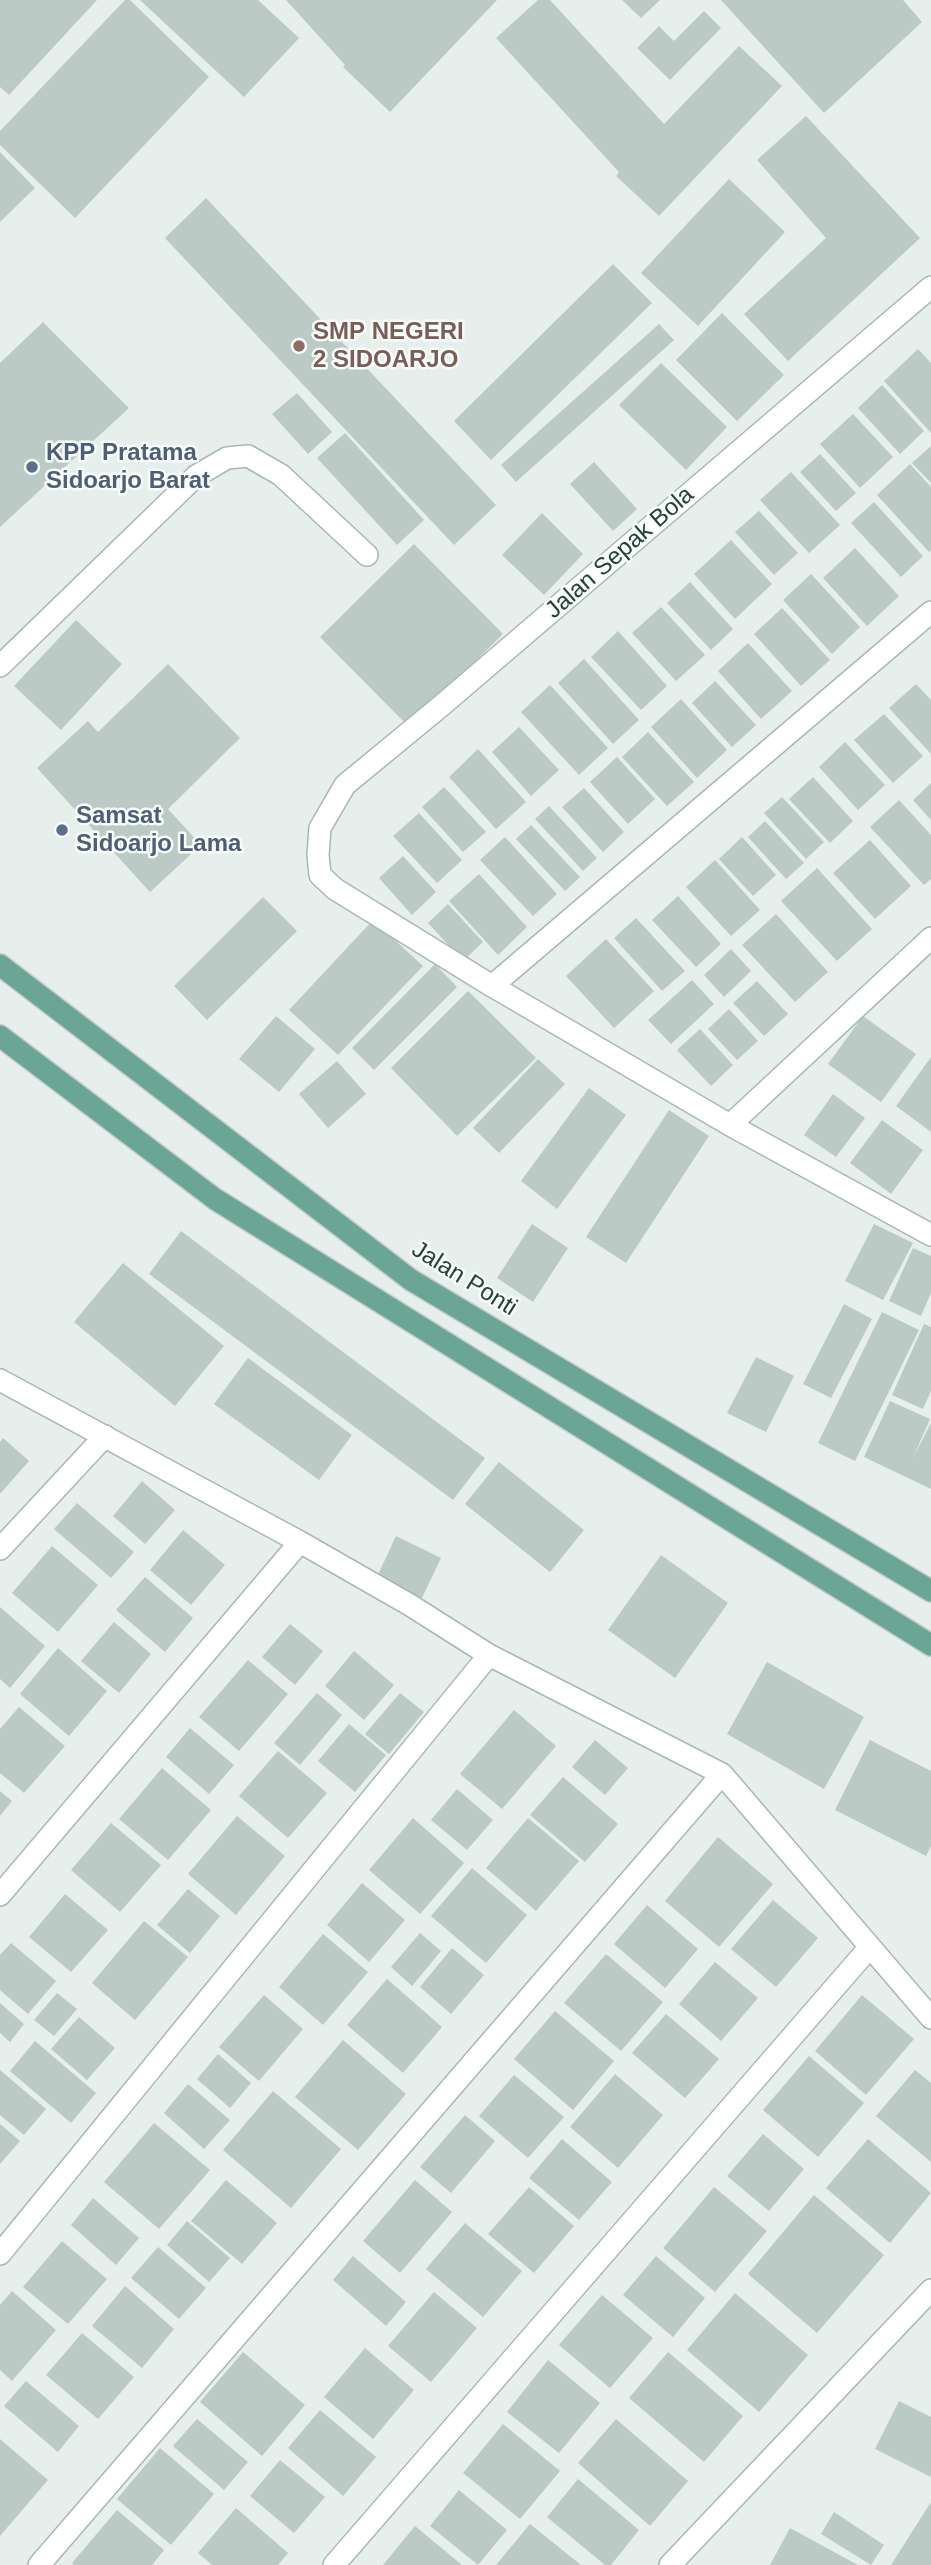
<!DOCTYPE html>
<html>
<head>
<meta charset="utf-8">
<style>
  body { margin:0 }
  canvas { display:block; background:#e6efeb }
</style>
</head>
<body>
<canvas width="931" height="2565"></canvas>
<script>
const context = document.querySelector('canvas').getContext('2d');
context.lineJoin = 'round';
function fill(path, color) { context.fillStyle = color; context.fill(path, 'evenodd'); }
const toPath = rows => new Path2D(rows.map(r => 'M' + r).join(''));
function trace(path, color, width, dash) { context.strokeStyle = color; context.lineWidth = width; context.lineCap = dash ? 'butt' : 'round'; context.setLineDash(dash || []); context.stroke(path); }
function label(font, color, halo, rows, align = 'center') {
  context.font = font + ' Arial,sans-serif'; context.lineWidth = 5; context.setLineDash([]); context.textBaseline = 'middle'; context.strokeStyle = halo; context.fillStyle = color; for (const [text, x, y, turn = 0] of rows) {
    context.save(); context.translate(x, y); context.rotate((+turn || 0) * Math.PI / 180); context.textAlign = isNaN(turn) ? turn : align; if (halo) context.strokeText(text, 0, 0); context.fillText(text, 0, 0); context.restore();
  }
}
fill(toPath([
  [0,0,97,0,9,95,0,87],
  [125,0,130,0,209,77,75,218,0,145,0,131],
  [140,0,258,0,299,38,244,97],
  [286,0,497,0,390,112,343,67,345,65],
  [538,0,550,0,664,124,739,46,782,86,659,216,616,176,619,172,496,38],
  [622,0,660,0,641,18],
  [721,0,903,0,922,22,824,113],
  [704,11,721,28,670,80,637,48,659,26,674,41],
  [806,116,920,238,788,361,744,314,826,238,757,160],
  [0,152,35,188,0,222],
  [729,179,785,232,698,326,641,273],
  [206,198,496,505,454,545,165,238],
  [613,264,652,303,491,460,454,421],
  [722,313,784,375,737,421,676,360],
  [43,322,129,408,0,527,0,363],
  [659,324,674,340,516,482,501,465],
  [918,349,931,363,931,433,884,381],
  [661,363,727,427,686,470,619,405],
  [882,385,924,431,900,454,858,408],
  [297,393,332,432,308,454,272,414],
  [853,414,893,457,860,488,820,444],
  [345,433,424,520,397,545,317,458],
  [931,446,931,483,912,463],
  [820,454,856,493,836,511,800,472],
  [594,462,637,509,613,531,570,484],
  [910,464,931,487,931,550,929,552,877,495],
  [791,472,840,525,809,553,760,500],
  [874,502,923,556,901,577,851,523],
  [759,511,798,553,774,575,735,532],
  [542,513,583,554,544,595,502,555],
  [731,540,772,584,735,619,694,574],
  [414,544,503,634,409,727,320,637],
  [855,548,899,596,867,626,823,578],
  [811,574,860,627,832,654,783,600],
  [690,582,733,629,711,650,667,603],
  [661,607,705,655,676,681,632,633],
  [782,608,830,660,801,686,754,634],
  [76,620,122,664,61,730,14,686],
  [618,631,667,686,641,710,591,657],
  [748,643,792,691,761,719,718,671],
  [584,659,639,720,613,744,558,683],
  [168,664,240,738,168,809,201,845,150,892,37,768,88,721,98,732],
  [715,681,756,725,732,747,692,703],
  [916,684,931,700,931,754,889,708],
  [550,685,608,748,579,775,521,712],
  [681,699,727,750,697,778,651,727],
  [884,714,923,756,893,783,854,740],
  [519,727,559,770,531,796,492,752],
  [648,732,694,782,667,806,622,757],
  [845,742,885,785,858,810,819,767],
  [478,749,526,802,496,829,449,777],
  [617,757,655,799,628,824,590,782],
  [813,777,853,821,830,843,789,799],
  [931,783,931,820,913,800],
  [444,787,486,832,463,852,422,807],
  [584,788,624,832,603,852,562,807],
  [782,797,824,842,806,859,764,813],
  [899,800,931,835,931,879,924,885,870,827],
  [549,806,597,858,583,871,535,819],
  [419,813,462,860,437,883,393,836],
  [765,821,804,863,786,879,748,837],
  [531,825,580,877,565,891,516,839],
  [505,837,557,894,533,916,480,860],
  [742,837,776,875,753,896,719,859],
  [870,840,911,886,875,919,833,873],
  [403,856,436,892,412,915,379,878],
  [715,860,760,910,731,936,686,887],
  [817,868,872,929,837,961,781,901],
  [479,874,527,927,498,955,449,901],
  [678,896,721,944,696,967,652,920],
  [263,897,297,931,207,1020,174,986],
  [448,904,483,942,463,961,428,923],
  [776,914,828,972,795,1002,742,945],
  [636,918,685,971,662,991,614,938],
  [373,920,423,966,338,1055,289,1010],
  [606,939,654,991,614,1028,566,976],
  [731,949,751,971,724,997,704,975],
  [435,964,457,987,374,1070,352,1048],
  [692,980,714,1004,671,1044,648,1020],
  [757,981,788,1014,764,1036,733,1003],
  [468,991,536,1058,457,1136,391,1068],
  [729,1009,758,1041,737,1060,708,1029],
  [276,1016,315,1049,279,1092,239,1059],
  [863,1016,916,1054,881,1102,828,1064],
  [700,1029,733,1065,711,1086,677,1050],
  [931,1057,931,1132,896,1106],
  [538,1059,565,1084,499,1153,473,1128],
  [337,1061,366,1094,328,1128,299,1094],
  [589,1088,626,1115,557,1209,521,1181],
  [833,1094,865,1118,836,1157,804,1135],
  [669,1110,709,1136,626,1263,586,1237],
  [882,1120,923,1150,891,1194,850,1163],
  [532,1224,568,1248,533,1302,497,1278],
  [874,1224,913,1243,883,1300,845,1281],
  [181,1231,485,1458,453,1500,149,1274],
  [913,1248,931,1256,931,1293,921,1316,889,1301],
  [123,1263,224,1346,175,1406,74,1322],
  [844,1304,872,1319,831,1398,803,1384],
  [882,1312,919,1330,855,1461,818,1443],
  [924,1324,931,1327,931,1391,923,1409,892,1395],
  [756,1357,794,1376,766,1432,727,1413],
  [248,1358,352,1435,319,1480,214,1404],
  [890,1401,930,1419,913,1458,931,1423,931,1489,864,1457],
  [3,1438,29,1461,0,1494,0,1442],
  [499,1462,584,1530,550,1572,465,1504],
  [142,1481,175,1510,145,1544,113,1516],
  [77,1503,134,1552,111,1578,54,1529],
  [183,1530,225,1565,191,1605,150,1570],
  [396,1536,441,1558,421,1600,376,1579],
  [52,1546,98,1585,58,1632,12,1593],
  [661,1555,728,1603,675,1678,608,1630],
  [145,1577,193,1618,165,1652,116,1610],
  [0,1607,45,1646,10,1688,0,1679],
  [114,1622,151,1654,119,1693,81,1661],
  [290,1624,323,1651,295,1685,262,1657],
  [58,1648,107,1691,69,1736,20,1694],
  [354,1651,394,1685,364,1720,325,1686],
  [248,1660,288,1694,239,1751,199,1717],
  [767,1662,864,1717,824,1789,727,1734],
  [317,1693,342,1715,300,1765,274,1743],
  [400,1693,424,1712,389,1754,365,1734],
  [19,1707,65,1746,24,1793,0,1773,0,1729],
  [514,1710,556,1746,502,1809,460,1774],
  [349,1724,386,1755,355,1792,318,1761],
  [190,1728,234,1765,209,1794,166,1757],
  [595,1740,628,1768,605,1795,572,1767],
  [870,1740,931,1771,931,1846,926,1856,835,1810],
  [278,1751,327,1793,288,1838,239,1796],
  [162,1768,211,1810,168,1860,119,1819],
  [563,1777,618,1824,585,1862,530,1815],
  [457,1789,493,1820,467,1850,431,1820],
  [0,1791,12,1801,0,1816],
  [237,1816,285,1856,236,1915,188,1874],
  [413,1818,464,1863,420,1914,369,1870],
  [528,1818,579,1861,536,1911,486,1868],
  [111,1823,161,1865,120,1912,71,1870],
  [718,1837,773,1884,719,1947,665,1901],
  [472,1868,527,1915,486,1963,431,1916],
  [362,1883,405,1920,369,1962,327,1925],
  [188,1889,220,1916,190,1953,157,1925],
  [65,1894,108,1930,71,1972,29,1937],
  [773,1900,818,1938,776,1987,731,1949],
  [647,1905,698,1949,665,1988,614,1944],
  [144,1921,188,1957,135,2020,92,1983],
  [420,1933,441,1951,412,1986,391,1967],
  [323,1934,368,1972,323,2025,279,1987],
  [11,1943,56,1981,28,2014,0,1990,0,1955],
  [452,1948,484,1975,451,2014,420,1987],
  [606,1954,663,2002,621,2051,564,2003],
  [715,1962,758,1998,721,2041,679,2004],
  [387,1979,442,2027,403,2073,347,2025],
  [57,1993,77,2009,54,2036,34,2020],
  [264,1995,303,2029,259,2081,219,2047],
  [862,1995,914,2039,866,2095,815,2051],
  [0,2003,24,2024,10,2042,0,2033],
  [555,2011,614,2061,573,2110,514,2059],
  [666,2014,719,2059,685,2098,632,2053],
  [79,2017,115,2048,87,2080,51,2049],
  [343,2040,406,2094,358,2150,295,2097],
  [35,2041,96,2093,71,2123,10,2071],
  [218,2054,251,2083,230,2108,197,2079],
  [809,2056,864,2103,818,2157,763,2110],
  [0,2070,46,2109,24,2135,0,2115],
  [915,2070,931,2083,931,2162,876,2116],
  [615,2074,663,2115,618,2168,570,2127],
  [514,2075,564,2117,528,2158,479,2116],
  [188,2084,230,2120,204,2149,164,2113],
  [273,2091,341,2149,291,2208,223,2150],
  [465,2115,495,2141,451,2193,420,2167],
  [154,2123,210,2170,159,2229,104,2182],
  [0,2124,20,2141,0,2164],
  [763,2134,804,2169,769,2211,727,2176],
  [562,2139,612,2182,579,2220,529,2178],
  [868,2139,931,2193,890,2243,826,2188],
  [226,2180,277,2223,242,2264,191,2221],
  [415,2180,452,2212,400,2273,363,2241],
  [529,2187,574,2226,534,2273,488,2234],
  [714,2187,767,2231,715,2292,663,2248],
  [814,2195,884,2255,817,2333,748,2274],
  [93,2198,139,2238,116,2265,71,2225],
  [187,2221,230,2258,209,2282,167,2245],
  [465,2223,522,2271,483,2317,426,2269],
  [62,2241,107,2279,68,2324,23,2287],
  [158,2247,206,2288,179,2319,131,2278],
  [353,2256,406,2302,386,2326,333,2280],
  [656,2256,705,2298,673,2337,623,2295],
  [125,2286,174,2329,142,2368,92,2326],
  [12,2291,56,2330,12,2381,0,2370,0,2305],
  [434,2292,477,2328,431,2382,388,2346],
  [735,2293,808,2355,759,2412,687,2350],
  [602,2295,653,2338,610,2388,559,2345],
  [82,2333,134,2377,98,2419,46,2375],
  [365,2348,414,2390,373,2439,324,2397],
  [243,2352,305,2405,262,2456,200,2402],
  [668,2352,743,2416,704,2462,629,2398],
  [548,2360,600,2403,559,2453,507,2412],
  [26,2381,79,2426,58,2452,4,2406],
  [899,2401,931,2417,931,2477,875,2449],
  [320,2410,376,2457,343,2496,288,2448],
  [197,2419,248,2462,224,2490,173,2446],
  [616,2419,688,2481,650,2526,578,2463],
  [503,2424,560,2471,520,2519,463,2473],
  [0,2439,48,2480,0,2536],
  [160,2448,214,2494,171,2545,117,2499],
  [280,2460,325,2497,294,2533,250,2496],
  [578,2479,639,2530,611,2565,605,2565,547,2517],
  [459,2490,507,2530,478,2565,430,2526],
  [931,2502,931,2565,891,2565],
  [236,2508,288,2553,278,2565,212,2565,198,2553],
  [117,2510,164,2550,152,2565,74,2565,72,2563],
  [834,2512,884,2545,871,2565,821,2534],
  [530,2524,581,2565,496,2565],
  [415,2526,462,2565,383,2565],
  [790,2528,858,2565,770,2565]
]), '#bbcac4');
const minor = toPath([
  [931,287,441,706,345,785,320,828,318,855,320,875,335,889,492,986,730,1125,931,1235],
  [0,666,196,476,227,458,248,456,281,475,367,555],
  [492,986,931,612],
  [730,1125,931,938],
  [0,1380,300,1542,410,1605,489,1655,722,1774,931,2018],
  [0,1549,105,1436],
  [0,1895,300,1542],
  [0,2254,489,1655],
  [39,2565,722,1774],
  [334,2565,869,1948],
  [670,2565,931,2290]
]);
const major = toPath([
  [0,965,411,1280,931,1591],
  [0,1036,215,1199,931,1645]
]);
trace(minor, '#a8b8b2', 24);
trace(major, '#c2cac8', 24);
trace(minor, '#fff', 21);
trace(major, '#6aa596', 21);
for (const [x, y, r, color] of [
  [299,346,7,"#8d6e63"],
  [32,467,7,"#5c6f8a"],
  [62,830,7,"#5c6f8a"]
]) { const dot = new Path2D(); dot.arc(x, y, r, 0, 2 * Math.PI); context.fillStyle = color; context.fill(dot); trace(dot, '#f7fbf9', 2.5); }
label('bold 24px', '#785e54', '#f7fbf9', [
  ["SMP NEGERI",313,332],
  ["2 SIDOARJO",313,360]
], 'left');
label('bold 24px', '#4e5e75', '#f7fbf9', [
  ["KPP Pratama",46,453],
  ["Sidoarjo Barat",46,481],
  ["Samsat",76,816],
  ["Sidoarjo Lama",76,844]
], 'left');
label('24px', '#24423a', '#f7fbf9', [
  ["Jalan Sepak Bola",620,553,-41],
  ["Jalan Ponti",464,1279,32]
]);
</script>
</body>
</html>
